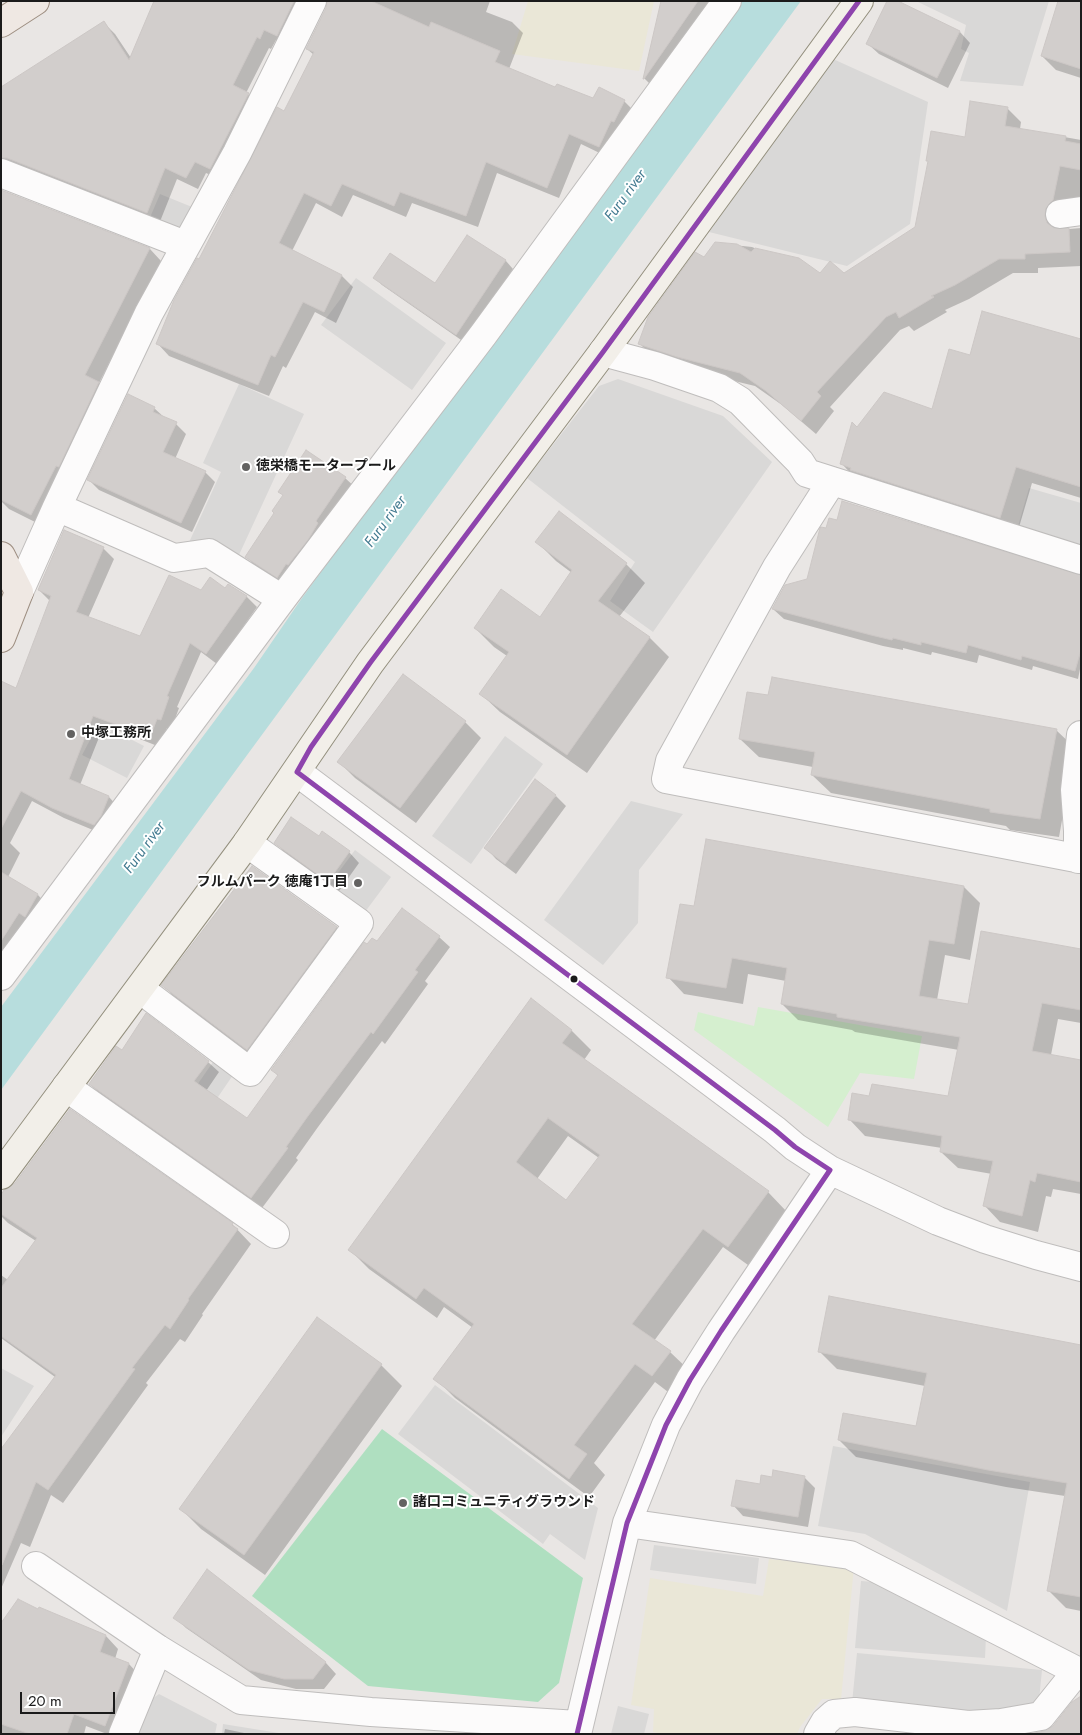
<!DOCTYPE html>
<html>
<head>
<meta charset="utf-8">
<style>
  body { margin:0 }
  #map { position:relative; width:1082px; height:1735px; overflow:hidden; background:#e9e6e4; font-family:Jost,sans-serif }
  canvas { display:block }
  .frame { position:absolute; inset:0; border:2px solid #1b1b1b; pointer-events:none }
  .scale { position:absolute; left:20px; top:1692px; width:95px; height:22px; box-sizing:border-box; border:2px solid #1b1b1b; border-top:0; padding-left:6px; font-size:15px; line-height:18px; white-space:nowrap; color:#1b1b1b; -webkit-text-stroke:4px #fff; paint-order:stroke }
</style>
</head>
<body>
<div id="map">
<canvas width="1082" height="1735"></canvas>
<div class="frame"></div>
<div class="scale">20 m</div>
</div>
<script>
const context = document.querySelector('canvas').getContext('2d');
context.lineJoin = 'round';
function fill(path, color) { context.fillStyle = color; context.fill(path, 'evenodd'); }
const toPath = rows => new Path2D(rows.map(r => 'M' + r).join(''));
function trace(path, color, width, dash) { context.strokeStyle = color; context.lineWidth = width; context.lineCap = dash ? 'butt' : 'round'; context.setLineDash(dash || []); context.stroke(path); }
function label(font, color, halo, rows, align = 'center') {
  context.font = font + ' Jost,"Noto Sans JP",sans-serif'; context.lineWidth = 4; context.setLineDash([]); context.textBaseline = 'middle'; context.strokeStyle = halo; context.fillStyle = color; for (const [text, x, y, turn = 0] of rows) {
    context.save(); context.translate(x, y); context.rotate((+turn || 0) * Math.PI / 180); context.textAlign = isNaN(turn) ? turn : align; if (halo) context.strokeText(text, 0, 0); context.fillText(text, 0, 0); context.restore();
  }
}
fill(toPath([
  [528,1,654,1,639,71,512,54],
  [769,1559,854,1567,841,1699,822,1699,800,1727,797,1734,661,1734,653,1732,654,1709,631,1705,650,1578,763,1596]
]), '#eae7d7');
fill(toPath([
  [758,1007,922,1036,914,1079,860,1073,828,1127,694,1030,698,1012,754,1026]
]), '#d5efcf');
fill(toPath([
  [382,1429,583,1578,559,1683,538,1702,368,1686,252,1596]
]), '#afdfc0');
fill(toPath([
  [916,1,1049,1,1023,86,960,81,969,53,961,49,966,25],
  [833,59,928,102,910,224,847,266,709,232],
  [160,194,192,207,179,235,148,222],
  [356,278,446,343,412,390,321,325],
  [618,379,723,416,772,462,653,632,610,601,635,562,527,478,599,386],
  [239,384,304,414,238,557,186,549,221,472,203,463],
  [1029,488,1081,503,1081,545,1018,526],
  [99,723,144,746,127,778,82,755],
  [505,736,543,764,471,864,432,836],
  [631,801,683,814,639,870,638,923,603,965,544,920],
  [355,850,391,877,362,916,326,889],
  [213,1062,233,1075,201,1122,181,1108],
  [1,1368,34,1386,1,1437],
  [435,1385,598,1508,585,1560,550,1534,543,1544,398,1434],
  [833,1446,1030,1482,1007,1611,865,1534,818,1526],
  [654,1545,759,1558,756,1584,650,1570],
  [861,1581,886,1583,986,1636,985,1658,855,1648],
  [857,1653,1042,1670,1038,1710,972,1718,852,1703],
  [159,1694,217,1724,215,1734,132,1734,141,1707],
  [618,1706,649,1714,644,1734,611,1734],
  [223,1724,285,1734,222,1734]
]), '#d9d8d7');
fill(toPath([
  [740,1,801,1,1,1090,1,1007,254,668,302,598]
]), '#b7dddd');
fill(toPath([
  [156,1,313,1,289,46,276,40,271,49,269,48,246,93,260,105,222,180,206,173,198,189,177,179,159,224,1,174,1,88,103,22,115,34,131,58],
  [329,1,490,1,486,12,512,22,523,33,509,69,556,89,594,100,624,101,636,113,610,158,581,144,559,198,497,173,478,227,412,203,406,217,353,195,342,217,316,203,292,251,342,276,353,287,336,323,315,312,286,368,283,366,269,396,169,356,158,344,200,260,285,112,314,55,307,49,327,8],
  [662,1,715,1,655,89,644,78],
  [895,1,960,32,970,43,948,88,879,54,868,44],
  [1081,1,1081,78,1056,70,1042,56],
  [1007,108,1021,122,1020,129,1081,140,1081,211,1059,223,1058,230,1081,228,1081,266,1038,268,1038,273,1013,273,969,299,945,310,947,312,914,331,909,326,900,330,830,407,834,411,816,434,782,405,755,386,697,372,653,357,639,343,705,259,715,243,752,247,820,275,844,274,916,228,929,162,927,160,966,139],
  [1,191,150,249,161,261,99,383,110,394,43,526,9,509,1,501],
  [467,236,506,261,513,269,464,342,382,285,375,278,435,285],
  [1081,341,1081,498,1032,483,1017,534,858,481,842,464,858,428,933,410,971,356],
  [154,408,165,418,176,424,186,434,175,459,205,472,215,482,192,532,99,490,89,480],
  [345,478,356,488,289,587,257,568,247,557,275,513,284,496],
  [559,513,626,564,645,583,619,617,650,638,669,657,587,773,500,712,481,694,507,656,494,647,475,628,540,618,572,573,556,561,537,542],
  [103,548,114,559,88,618,140,637,201,592,226,590,247,597,257,607,217,664,201,652,177,707,179,708,171,730,167,728,160,747,104,725,80,785,109,797,119,808,105,835,64,818,32,801,10,843,20,853,8,877,38,895,48,906,1,969,1,729,50,601,39,590],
  [1081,576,1081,664,1078,679,1033,666,1032,670,979,655,977,663,932,652,931,655,903,648,903,650,883,646,784,619,773,609],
  [769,697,1056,730,1075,748,1059,837,1010,830,1006,826,831,793,812,775,813,767,759,757,740,739],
  [465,722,481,738,416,823,355,778,339,762],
  [556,796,566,806,516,874,496,859,486,848],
  [319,838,349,852,359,863,339,891,286,854,276,843],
  [964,887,980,903,970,960,945,955,937,1000,969,1006,1081,950,1081,1023,1058,1019,1051,1055,1081,1061,1081,1194,1053,1189,1051,1197,1046,1196,1038,1232,1000,1222,984,1205,992,1174,958,1168,941,1152,942,1148,865,1136,849,1119,870,1097,949,1098,959,1050,855,1032,852,1030,798,1020,782,1004,786,981,748,974,743,1004,684,994,668,977,695,908],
  [336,927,353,944,264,1066,179,1002,163,985],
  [439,937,450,947,425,981,428,984,385,1044,382,1041,318,1127,296,1158,298,1160,262,1208,101,1095,90,1084,122,1051,208,1062,219,1072,206,1091,248,1120,278,1076,273,1070,368,946,377,943],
  [531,1000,572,1031,591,1050,584,1060,768,1192,787,1212,748,1265,723,1247,654,1341,670,1352,690,1371,672,1395,655,1382,594,1463,605,1475,589,1497,455,1398,435,1378,473,1328,444,1307,437,1318,369,1269,350,1250],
  [568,1136,599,1158,567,1202,537,1179],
  [1,1197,232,1224,251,1244,202,1314,203,1315,185,1342,180,1339,146,1383,148,1385,63,1503,51,1495,30,1547,21,1543,1,1589,1,1452,55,1377,1,1338,1,1275,8,1280,36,1241,8,1223,1,1216],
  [317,1319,381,1365,402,1386,265,1575,201,1529,181,1509],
  [1081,1347,1081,1611,1066,1608,1049,1591,1065,1496,1006,1487,856,1457,839,1440,917,1428,925,1386,837,1369,820,1352],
  [804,1477,815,1488,808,1527,743,1516,733,1505,773,1478],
  [208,1571,326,1663,336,1674,324,1689,296,1689,261,1680,186,1628,175,1617],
  [39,1609,106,1636,118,1649,115,1659,129,1664,141,1677,119,1734,107,1734,86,1726,84,1734,1,1734,1,1710],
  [225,1729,249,1734,224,1734]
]), '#0003');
const building = toPath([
  [154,1,294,1,277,36,264,30,260,39,257,37,233,85,249,93,210,169,195,162,186,178,165,168,147,213,7,158,1,158,1,87,104,21,129,60,154,1],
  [327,1,371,1,429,27,431,22,500,51,495,62,555,87,557,84,593,98,599,87,625,100,614,122,611,121,599,147,569,134,547,188,486,162,466,216,400,192,394,206,342,184,331,206,304,193,279,243,342,275,324,312,303,302,275,357,271,355,258,385,156,344,174,300,197,258,199,259,277,107,284,111,314,52,306,49,326,8,327,1],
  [661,1,698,1,644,79,643,79,661,1],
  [887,1,898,1,960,31,937,78,866,44,887,1],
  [1058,1,1081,1,1081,69,1041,56,1058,1],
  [970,101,1008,107,1005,126,1066,136,1065,141,1081,144,1081,170,1060,166,1053,200,1046,208,1045,216,1047,223,1054,228,1069,228,1070,252,1025,254,1025,259,999,259,955,285,931,296,934,297,899,318,896,312,886,317,817,392,821,396,801,421,766,391,740,373,677,357,638,344,648,317,695,252,704,257,715,242,737,244,751,252,755,248,799,258,820,273,830,261,844,273,915,227,928,161,926,161,931,131,965,137,970,101],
  [1,190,150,248,85,375,99,382,59,467,56,466,31,515,1,500,1,190],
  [467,235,506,260,456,335,373,278,390,253,435,283,467,235],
  [982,311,1081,339,1081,487,1016,467,1000,518,850,470,851,468,840,464,852,422,857,427,884,392,932,409,949,349,970,355,982,311],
  [128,394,155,407,153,412,177,422,163,452,206,471,181,523,87,480,128,394],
  [306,450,346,477,316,521,318,523,308,540,288,565,286,564,277,578,245,557,274,513,272,511,283,495,278,492,306,450],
  [842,501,1081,575,1081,650,1075,671,1022,656,1021,660,968,645,966,653,921,642,921,645,893,638,892,640,871,635,772,609,785,585,807,579,820,528,821,527,826,528,829,518,837,520,842,501],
  [559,511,627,563,598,601,650,637,567,755,479,694,509,652,474,628,501,589,540,617,572,570,535,542,559,511],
  [64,530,104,547,76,612,140,636,169,575,201,590,210,577,225,588,228,584,247,596,206,654,190,643,167,696,169,697,161,720,157,719,150,737,93,716,69,779,109,796,101,816,94,825,52,808,21,791,1,829,1,681,16,688,51,596,38,590,64,530],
  [403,674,466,721,400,808,337,762,403,674],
  [772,677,1057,729,1040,819,990,812,990,809,811,775,815,752,739,739,747,692,768,695,772,677],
  [535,779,556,795,505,864,484,848,535,779],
  [291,817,319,836,322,831,350,851,328,882,274,843,291,817],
  [706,839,964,886,954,944,929,940,919,996,968,1004,981,931,1081,949,1081,1010,1042,1003,1032,1051,1081,1060,1081,1182,1037,1173,1035,1182,1030,1180,1022,1216,983,1206,993,1161,940,1152,942,1136,848,1120,852,1093,869,1096,872,1084,948,1096,960,1037,837,1017,837,1014,781,1004,787,968,732,958,726,988,666,978,680,904,694,906,706,839],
  [252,866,337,927,247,1050,161,985,252,866],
  [1,872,38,894,25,917,19,913,1,941,1,872],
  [402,908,440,936,415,970,418,972,373,1034,371,1032,308,1116,286,1147,288,1148,251,1198,89,1084,116,1046,122,1050,146,1013,209,1061,194,1081,247,1118,278,1075,271,1070,364,942,367,944,372,938,377,941,402,908],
  [531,998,572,1030,562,1043,769,1191,728,1247,703,1229,632,1324,671,1351,652,1376,635,1364,574,1445,587,1454,569,1479,433,1379,474,1324,424,1288,416,1299,348,1250,531,998],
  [548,1118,600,1155,566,1200,516,1162,548,1118],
  [70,1109,233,1223,232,1225,238,1229,188,1299,189,1300,170,1329,165,1325,132,1368,135,1369,48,1490,36,1482,2,1565,1,1449,56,1375,1,1336,1,1288,37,1238,1,1214,1,1195,4,1190,15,1183,70,1109],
  [829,1296,1081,1345,1081,1597,1047,1591,1067,1483,988,1470,838,1440,843,1413,916,1426,927,1373,818,1352,829,1296],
  [317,1317,382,1364,244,1555,179,1509,317,1317],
  [773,1470,805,1476,798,1517,731,1506,736,1480,760,1484,761,1475,772,1477,773,1470],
  [207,1569,326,1662,313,1679,284,1679,249,1670,173,1618,207,1569],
  [18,1599,38,1609,39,1607,106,1635,100,1652,129,1663,105,1726,74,1714,67,1734,30,1734,1,1724,1,1623,18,1599],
  [1081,1696,1081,1734,1030,1734,1044,1731,1053,1726,1072,1702,1081,1696]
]);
fill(building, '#d2cecc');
trace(building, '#ccc7c5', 1);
const street = toPath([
  [1,173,185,245],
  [1060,214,1081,211],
  [603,352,655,366,719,388,740,401,800,462,807,473,1081,560],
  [832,481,777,567,670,761,666,779,1081,859],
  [57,507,174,558,209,553,282,599],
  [19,592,57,507,149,313,237,153,312,1],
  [297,772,775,1130,795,1147,830,1170,938,1221,985,1239,1036,1255,1081,1267],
  [1078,859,1078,831,1075,790,1081,735],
  [1,976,282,599,483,335,727,1],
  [140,989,250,1072,359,923,247,843],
  [66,1087,275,1234],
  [627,1523,850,1555,1081,1673],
  [36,1566,158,1649,241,1700,371,1712,578,1725],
  [123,1734,158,1649],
  [577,1734,627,1523,666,1425,690,1380,721,1331,830,1170],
  [818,1734,825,1722,834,1714,855,1712,968,1725,1001,1723,1041,1716,1077,1671]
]);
const secondary = toPath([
  [1,1175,247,843,370,663,603,352,859,1]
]);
const primary = toPath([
  [1,23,35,1],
  [1,556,19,592,1,638]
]);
trace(street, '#bfbdbc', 30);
trace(secondary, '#938f7d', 30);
trace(primary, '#9e8f82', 30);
trace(street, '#fcfbfb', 28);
trace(secondary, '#f2efe9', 28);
trace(primary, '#efe8e3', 28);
trace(toPath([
  [577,1734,627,1523,666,1425,690,1380,721,1331,830,1170,795,1147,775,1130,297,772,311,747,370,663,603,352,859,1]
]), '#8e44ad', 5);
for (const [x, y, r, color] of [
  [246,467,5,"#636261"],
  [71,734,5,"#636261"],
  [358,883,5,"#636261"],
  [574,979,4.5,"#1b1b1b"],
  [403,1503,5,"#636261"]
]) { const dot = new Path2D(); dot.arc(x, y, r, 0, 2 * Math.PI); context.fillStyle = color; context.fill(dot); trace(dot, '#fff', 2); }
label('bold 14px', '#1b1b1b', '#fff', [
  ["徳栄橋モータープール",256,467],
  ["中塚工務所",81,734],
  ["フルムパーク 徳庵1丁目",348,883,"right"],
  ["諸口コミュニティグラウンド",413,1503]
], 'left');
label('italic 15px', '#427a90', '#fff', [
  ["Furu river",626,196,-54],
  ["Furu river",386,522,-54],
  ["Furu river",145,848,-54]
]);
</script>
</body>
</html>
